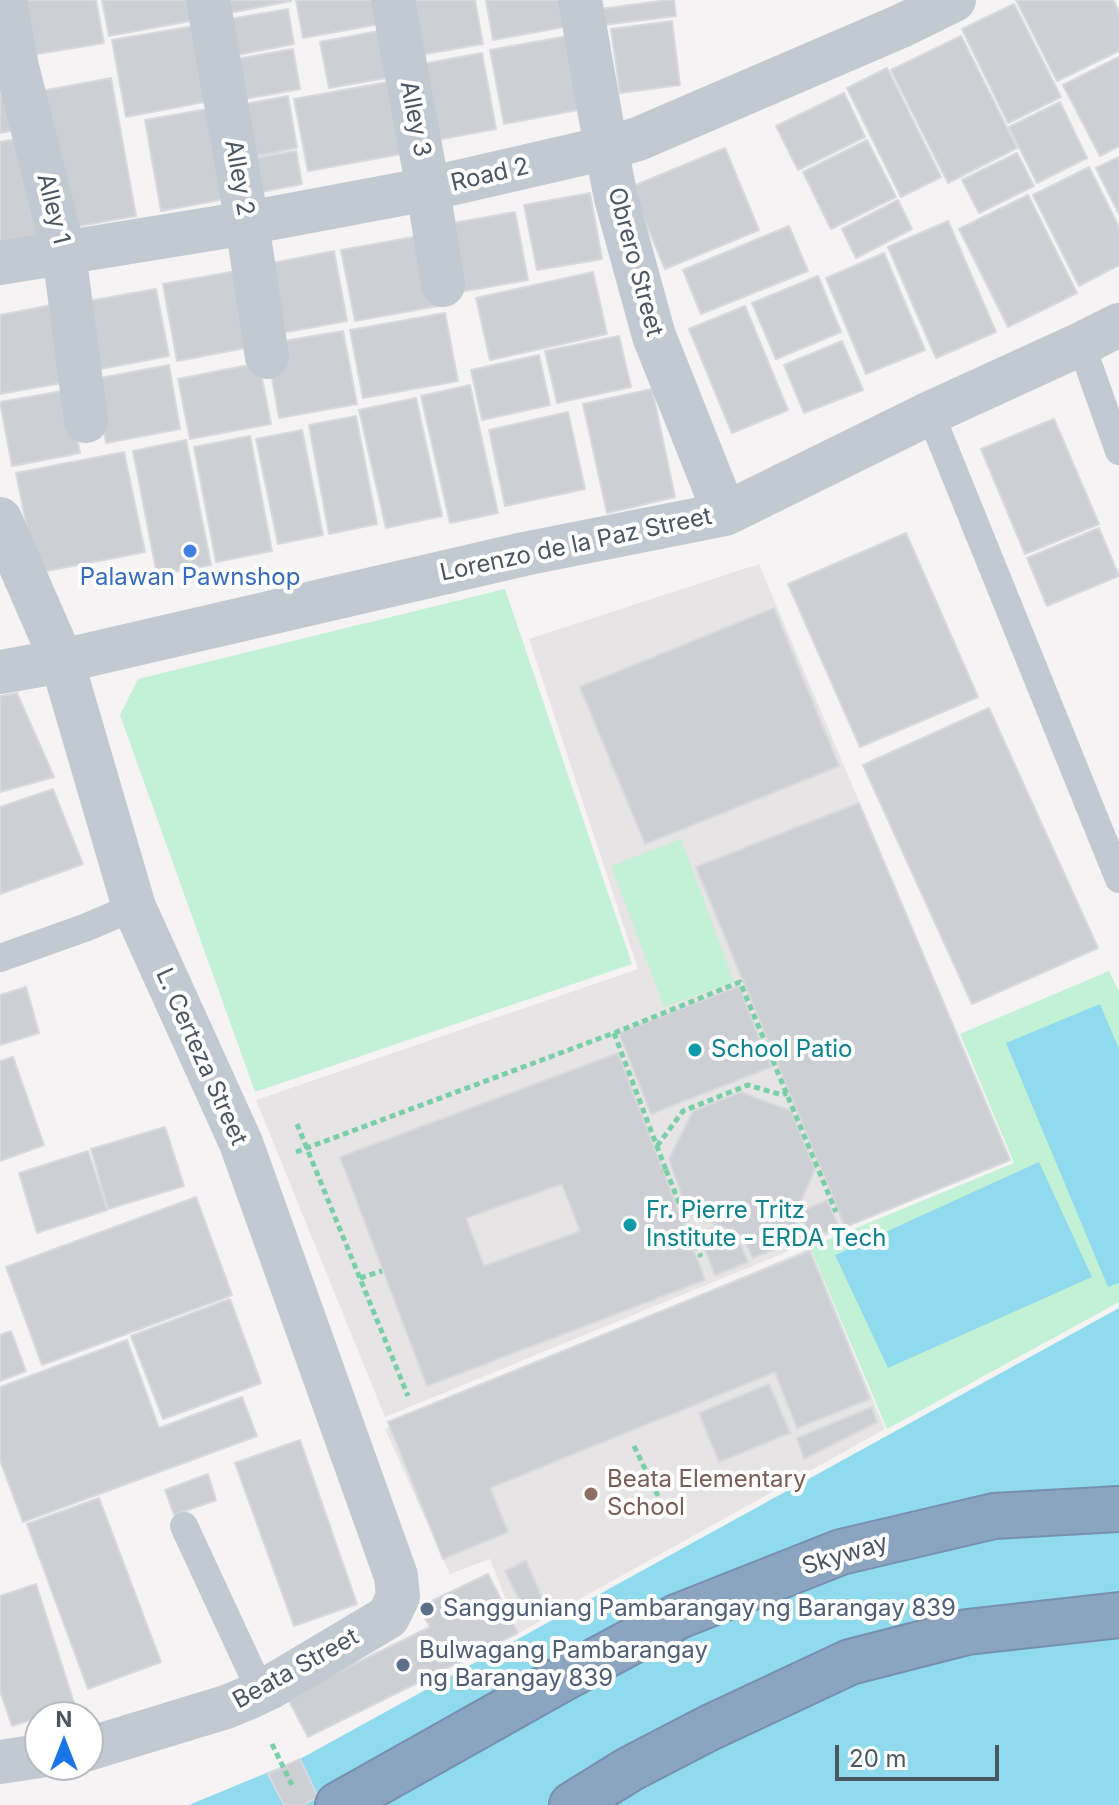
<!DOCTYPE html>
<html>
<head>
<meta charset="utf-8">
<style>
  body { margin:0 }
  #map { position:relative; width:1119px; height:1805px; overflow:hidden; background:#f5f3f3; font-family:Inter,sans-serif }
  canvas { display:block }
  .north { position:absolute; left:24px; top:1701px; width:80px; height:80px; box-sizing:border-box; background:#fff; border:2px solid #b7bbc0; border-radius:50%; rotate:0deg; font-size:22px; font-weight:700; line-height:32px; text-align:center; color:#4a5661 }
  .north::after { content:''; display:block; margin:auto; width:28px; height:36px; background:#1a73e8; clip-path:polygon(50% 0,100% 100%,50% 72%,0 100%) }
  .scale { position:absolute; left:835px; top:1745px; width:164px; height:36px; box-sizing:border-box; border:4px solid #4a5661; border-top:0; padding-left:10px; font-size:24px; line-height:28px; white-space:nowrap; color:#4a5661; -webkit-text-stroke:6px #fff; paint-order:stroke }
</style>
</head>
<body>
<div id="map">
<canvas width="1119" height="1805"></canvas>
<div class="north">N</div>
<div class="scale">20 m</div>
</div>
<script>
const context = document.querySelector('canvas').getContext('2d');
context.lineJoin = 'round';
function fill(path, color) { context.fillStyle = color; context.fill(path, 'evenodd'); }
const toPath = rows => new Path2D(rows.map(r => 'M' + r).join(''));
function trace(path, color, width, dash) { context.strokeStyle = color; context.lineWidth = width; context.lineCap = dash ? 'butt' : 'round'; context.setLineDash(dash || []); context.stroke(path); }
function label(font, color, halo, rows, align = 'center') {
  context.font = font + ' Inter,sans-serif'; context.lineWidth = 8; context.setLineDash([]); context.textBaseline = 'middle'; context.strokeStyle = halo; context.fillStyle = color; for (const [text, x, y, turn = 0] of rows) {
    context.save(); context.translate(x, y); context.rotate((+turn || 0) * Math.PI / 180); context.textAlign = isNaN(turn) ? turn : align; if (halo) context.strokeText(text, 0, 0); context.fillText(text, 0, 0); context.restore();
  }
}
fill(toPath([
  [759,564,1010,1160,385,1417,256,1100,638,969,529,639],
  [810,1248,885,1429,519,1633,490,1559,450,1574,385,1429]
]), '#e6e4e5');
fill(toPath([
  [505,589,632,964,255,1092,120,715,138,679],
  [681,839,734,982,664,1007,611,866],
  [1109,971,1119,991,1119,1302,887,1429,810,1247,1014,1163,960,1034]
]), '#c3f1d5');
fill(toPath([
  [1100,1004,1119,1049,1119,1283,1108,1287,1006,1043],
  [1039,1162,1092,1277,888,1368,835,1255],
  [1119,1308,1119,1805,189,1805,300,1759]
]), '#90daee');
const building = toPath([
  [15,0,96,0,104,43,25,56,15,0],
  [102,0,198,0,201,19,109,36,102,0],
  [216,0,291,0,291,1,219,15,216,0],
  [296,0,387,0,391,22,303,38,296,0],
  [397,0,475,0,483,44,408,57,397,0],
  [486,0,559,0,564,27,493,40,486,0],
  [668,0,674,0,676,16,595,26,592,10,668,0],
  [1016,0,1113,0,1119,11,1119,51,1057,81,1016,0],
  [1014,4,1061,97,1008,123,962,29,1014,4],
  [288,9,294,44,231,56,224,20,288,9],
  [672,21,680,85,620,93,611,29,672,21],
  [200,25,215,100,126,117,112,40,200,25],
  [384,30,392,77,329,88,320,42,384,30],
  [568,36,583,109,504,124,490,50,568,36],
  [961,36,1017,148,948,183,891,70,961,36],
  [293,49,300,89,233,101,226,61,293,49],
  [482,53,496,129,431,141,417,65,482,53],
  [1119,57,1119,146,1100,156,1063,85,1119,57],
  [887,68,941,177,901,197,847,88,887,68],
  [0,76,22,129,0,133,0,76],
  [111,78,136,216,62,229,36,92,111,78],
  [399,80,412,152,308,171,294,99,399,80],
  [844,93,865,137,798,170,776,126,844,93],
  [288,96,297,148,250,157,240,105,288,96],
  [1060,102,1087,158,1037,183,1009,127,1060,102],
  [208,109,225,199,161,211,145,120,208,109],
  [32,136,51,234,0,243,0,142,32,136],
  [867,140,896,197,831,229,803,172,867,140],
  [725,148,759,230,665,269,631,187,725,148],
  [296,151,302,184,256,193,250,159,296,151],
  [1017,153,1034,186,979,213,962,180,1017,153],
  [1119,157,1119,214,1096,168,1119,157],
  [1089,167,1119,227,1119,265,1079,286,1033,195,1089,167],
  [590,193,602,259,537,270,524,205,590,193],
  [1028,195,1077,293,1008,327,959,229,1028,195],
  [898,200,912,229,856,258,842,229,898,200],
  [515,212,528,280,454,293,442,225,515,212],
  [948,221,996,332,936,358,888,247,948,221],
  [789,226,808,271,701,314,683,270,789,226],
  [425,235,438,306,355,321,341,250,425,235],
  [334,251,347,321,270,335,257,266,334,251],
  [884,253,925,350,866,374,826,278,884,253],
  [242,270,256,346,177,361,163,284,242,270],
  [593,272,607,334,490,360,476,298,593,272],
  [818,276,841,332,776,359,752,303,818,276],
  [156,289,169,356,90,371,77,303,156,289],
  [52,305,67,382,0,394,0,315,52,305],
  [745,306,788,410,732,433,689,329,745,306],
  [445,313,458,381,363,398,350,330,445,313],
  [343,331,357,404,279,418,266,344,343,331],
  [619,336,631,387,557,403,545,351,619,336],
  [842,341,863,390,804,413,784,365,842,341],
  [539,355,550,405,482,420,471,370,539,355],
  [259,363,271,424,190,439,178,379,259,363],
  [169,365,180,429,106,443,95,379,169,365],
  [470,385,498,513,450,523,421,396,470,385],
  [652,389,675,497,607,513,583,404,652,389],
  [68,390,80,453,12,466,0,402,68,390],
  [416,398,442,516,386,528,359,410,416,398],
  [568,412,585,489,505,506,489,430,568,412],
  [356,416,377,524,329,534,309,425,356,416],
  [1054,419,1099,524,1025,554,981,449,1054,419],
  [302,430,323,535,278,544,256,439,302,430],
  [250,436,272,551,216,562,194,447,250,436],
  [186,440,211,565,157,575,133,451,186,440],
  [124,452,145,552,36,573,16,473,124,452],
  [1099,528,1119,576,1047,606,1027,558,1099,528],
  [906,533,978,697,860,747,788,584,906,533],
  [774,608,839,766,645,844,580,687,774,608],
  [17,693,54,777,0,792,0,696,17,693],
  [989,708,1098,948,972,1004,863,765,989,708],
  [53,789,83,864,0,894,0,807,53,789],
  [859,803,1010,1160,845,1227,696,867,859,803],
  [739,986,771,1067,651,1114,619,1033,739,986],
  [26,987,39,1033,0,1045,0,995,26,987],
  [618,1053,705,1280,427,1386,340,1157,618,1053],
  [562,1184,580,1231,484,1266,466,1218,562,1184],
  [13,1057,44,1145,0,1161,0,1061,13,1057],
  [741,1092,791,1111,815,1169,794,1217,802,1238,753,1258,742,1236,687,1211,669,1159,693,1111,741,1092],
  [165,1127,184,1186,108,1209,91,1149,165,1127],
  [88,1151,107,1210,37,1233,19,1173,88,1151],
  [196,1197,232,1295,42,1365,6,1267,196,1197],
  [827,1200,839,1227,811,1239,800,1212,827,1200],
  [713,1228,738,1239,748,1262,715,1275,699,1235,713,1228],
  [810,1251,870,1399,797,1428,775,1372,490,1488,508,1532,443,1559,388,1422,810,1251],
  [230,1299,261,1383,163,1419,131,1336,230,1299],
  [11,1331,26,1371,0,1381,0,1335,11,1331],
  [127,1340,159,1428,242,1397,257,1436,23,1522,0,1460,0,1387,127,1340],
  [769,1384,790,1433,719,1462,699,1413,769,1384],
  [872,1407,877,1422,804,1459,797,1438,872,1407],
  [300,1440,357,1604,294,1626,235,1463,300,1440],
  [208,1474,216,1500,174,1515,165,1490,208,1474],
  [99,1498,161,1662,88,1689,27,1524,99,1498],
  [526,1561,545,1604,526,1613,505,1571,526,1561],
  [488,1574,518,1633,308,1737,287,1697,430,1627,419,1607,488,1574],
  [36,1584,75,1706,12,1726,0,1691,0,1596,36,1584],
  [300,1759,318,1797,303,1805,284,1805,268,1774,300,1759]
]);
fill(building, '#cdcfd5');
trace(building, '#d7d9de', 2);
const motorway = toPath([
  [338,1805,562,1679,679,1616,841,1552,994,1516,1119,1509],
  [572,1805,630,1769,709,1728,850,1662,967,1632,1119,1615]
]);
trace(motorway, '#7690ad', 48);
trace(toPath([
  [614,1033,666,1170,662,1171],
  [297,1124,408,1396],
  [657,1146,683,1111,748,1085,782,1095,787,1093],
  [296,1152,614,1033,740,982,836,1212],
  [666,1170,701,1257],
  [360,1278,382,1271],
  [634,1446,658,1496],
  [272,1744,292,1785]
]), '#7ad0a6', 5, [6, 4]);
trace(toPath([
  [1081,344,1119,451],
  [930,413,1119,879],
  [0,958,87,927,134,907],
  [184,1526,261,1692]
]), '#c1cad2', 28);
trace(toPath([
  [5,0,17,67,64,253,86,421],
  [208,0,247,223,267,357],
  [393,0,428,189,443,285],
  [580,0,606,148,616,198,654,336,725,514],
  [0,263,247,223,428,189,606,148,638,139,901,26,954,0],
  [0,519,62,661,134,907,241,1143,396,1576,398,1597,388,1617,269,1688,248,1698,226,1707,88,1749],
  [0,672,62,661,524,554,725,514,930,413,1081,344,1119,325],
  [0,1762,40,1756]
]), '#c1cad2', 44);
trace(motorway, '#8ba5c1', 44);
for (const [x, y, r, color] of [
  [190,551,8,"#3f7fe0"],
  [695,1050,8,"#0f9aa8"],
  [630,1225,8,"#0f9aa8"],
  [591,1494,8,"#8d6e63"],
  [427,1609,8,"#5c6f8a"],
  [403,1665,8,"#5c6f8a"]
]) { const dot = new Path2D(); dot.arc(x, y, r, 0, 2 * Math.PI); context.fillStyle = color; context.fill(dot); trace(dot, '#fff', 3); }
label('24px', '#4a5661', '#fff', [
  ["Alley 3",415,119,79],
  ["Road 2",490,175,-13],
  ["Alley 2",239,178,80],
  ["Alley 1",53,209,76],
  ["Obrero Street",635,262,75],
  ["Lorenzo de la Paz Street",576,545,-12],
  ["L. Certeza Street",201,1057,66],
  ["Skyway",845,1555,-17],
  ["Beata Street",296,1669,-29]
]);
label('24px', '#366cbe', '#fff', [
  ["Palawan Pawnshop",190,578]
]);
label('24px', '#0d838f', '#fff', [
  ["School Patio",711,1050],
  ["Fr. Pierre Tritz",646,1211],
  ["Institute - ERDA Tech",646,1239]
], 'left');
label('24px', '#785e54', '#fff', [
  ["Beata Elementary",607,1480],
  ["School",607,1508]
], 'left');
label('24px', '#4e5e75', '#fff', [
  ["Sangguniang Pambarangay ng Barangay 839",443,1609],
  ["Bulwagang Pambarangay",419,1651],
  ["ng Barangay 839",419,1679]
], 'left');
</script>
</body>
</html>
